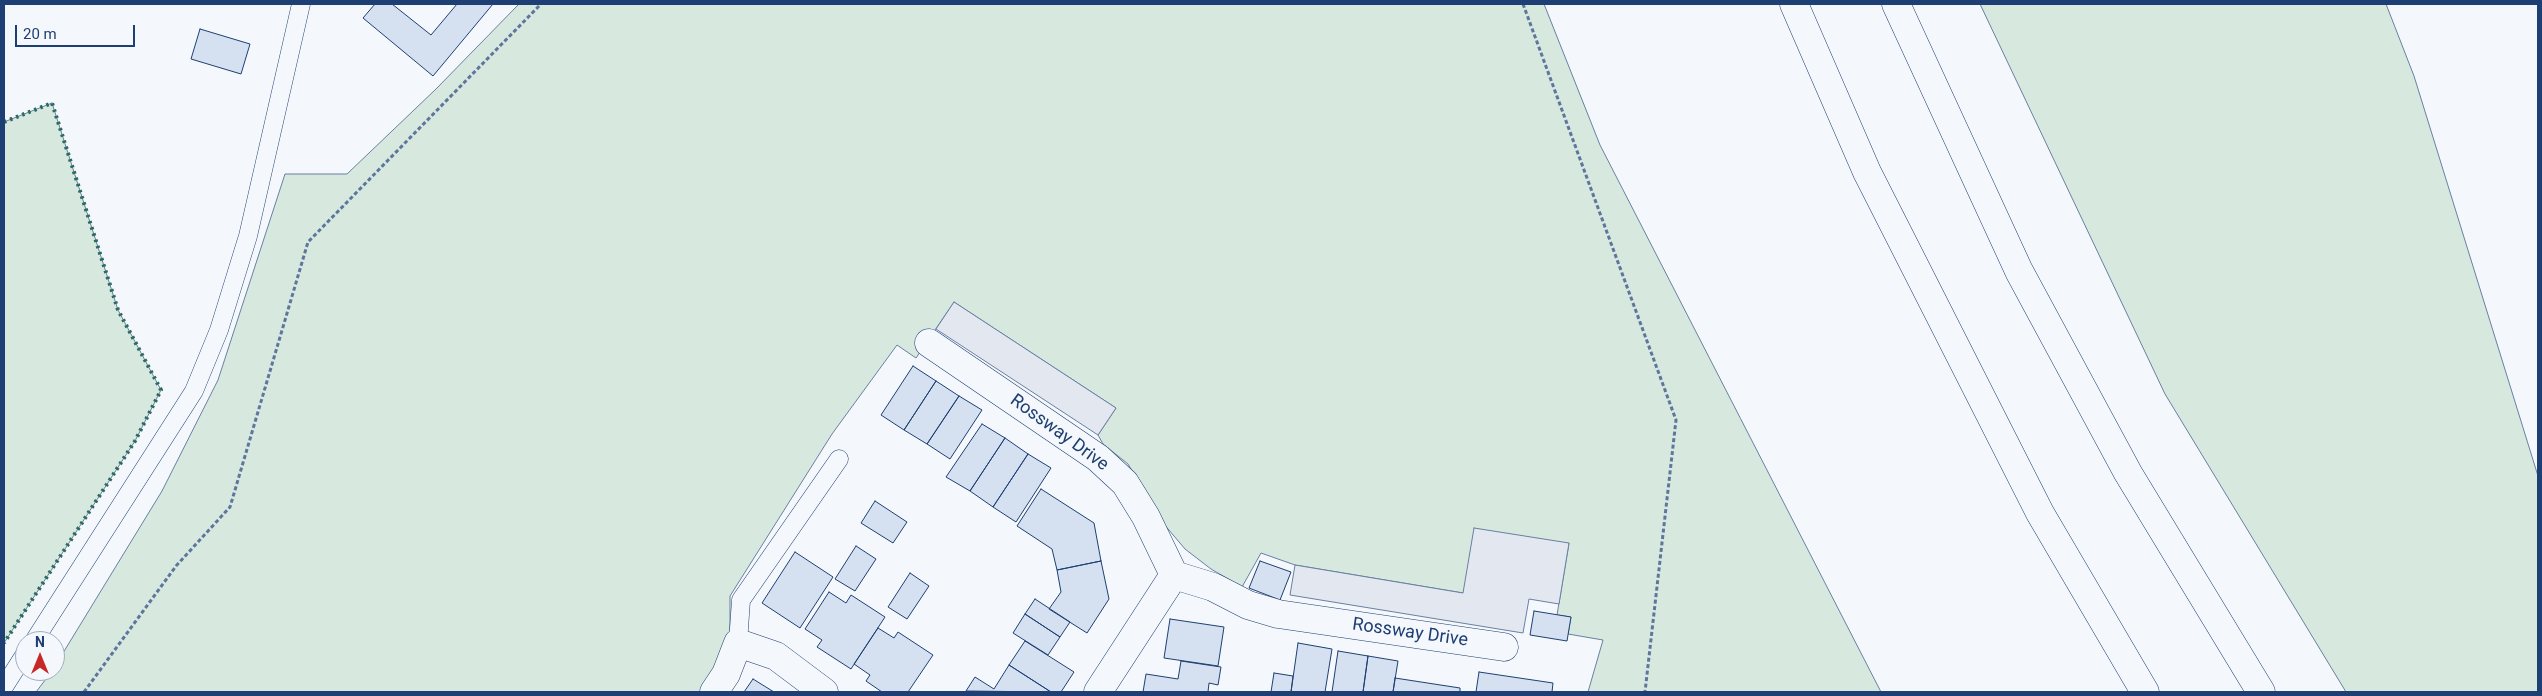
<!DOCTYPE html>
<html>
<head>
<meta charset="utf-8">
<style>
  body { margin:0 }
  #map { position:relative; width:2542px; height:696px; overflow:hidden; background:#f4f7fb; font-family:Roboto,sans-serif }
  canvas { display:block }
  .frame { position:absolute; inset:0; border:5px solid #1d3f73; pointer-events:none }
  .north { position:absolute; left:15px; top:631px; width:50px; height:50px; box-sizing:border-box; background:#f4f7fb; border:1px solid #9eadc5; border-radius:50%; rotate:0deg; font-size:14px; font-weight:700; line-height:20px; text-align:center; color:#1d3f73 }
  .north::after { content:''; display:block; margin:auto; width:18px; height:22px; background:#c62828; clip-path:polygon(50% 0,100% 100%,50% 72%,0 100%) }
  .scale { position:absolute; left:15px; top:25px; width:120px; height:22px; box-sizing:border-box; border:2px solid #1d3f73; border-top:0; padding-left:6px; font-size:15px; line-height:18px; white-space:nowrap; color:#1d3f73; -webkit-text-stroke:4px #f4f7fb; paint-order:stroke }
</style>
</head>
<body>
<div id="map">
<canvas width="2542" height="696"></canvas>
<div class="frame"></div>
<div class="north">N</div>
<div class="scale">20 m</div>
</div>
<script>
const context = document.querySelector('canvas').getContext('2d');
context.lineJoin = 'round';
function fill(path, color) { context.fillStyle = color; context.fill(path, 'evenodd'); }
const toPath = rows => new Path2D(rows.map(r => 'M' + r).join(''));
function trace(path, color, width, dash) { context.strokeStyle = color; context.lineWidth = width; context.lineCap = dash ? 'butt' : 'round'; context.setLineDash(dash || []); context.stroke(path); }
function label(font, color, halo, rows, align = 'center') {
  context.font = font + ' Roboto,sans-serif'; context.lineWidth = 4; context.setLineDash([]); context.textBaseline = 'middle'; context.strokeStyle = halo; context.fillStyle = color; for (const [text, x, y, turn = 0] of rows) {
    context.save(); context.translate(x, y); context.rotate((+turn || 0) * Math.PI / 180); context.textAlign = isNaN(turn) ? turn : align; if (halo) context.strokeText(text, 0, 0); context.fillText(text, 0, 0); context.restore();
  }
}
const green = toPath([
  [519,4,1544,4,1600,145,1881,692,1588,692,1603,640,1568,634,1571,617,1557,615,1569,543,1463,593,1295,565,1261,553,1242,587,1211,569,1185,549,1163,523,1128,464,1103,444,1098,435,1116,408,954,302,916,358,897,345,832,434,730,596,730,633,718,665,702,692,36,692,52,671,55,671,55,666,162,491,218,380,285,174,347,174,436,89,519,4],
  [1980,4,2386,4,2414,76,2538,476,2538,692,2346,692,2165,394,1980,4],
  [52,103,118,310,161,390,135,441,4,643,4,122,52,103]
]);
fill(green, '#d7e8df');
trace(green, '#687fa3', 1);
const parking = toPath([
  [954,302,1116,408,1098,435,936,329,954,302],
  [1474,528,1569,543,1559,604,1529,599,1523,633,1290,595,1295,565,1463,593,1474,528]
]);
fill(parking, '#e3e8f0');
trace(parking, '#687fa3', 1);
const building = toPath([
  [375,4,392,4,431,35,457,4,493,4,433,76,363,18,375,4],
  [200,29,250,44,241,74,191,59,200,29],
  [913,366,936,381,904,430,881,415,913,366],
  [936,381,959,396,927,444,904,430,936,381],
  [959,396,982,410,950,459,927,444,959,396],
  [982,424,1005,438,970,491,946,477,982,424],
  [1005,438,1028,454,993,507,970,491,1005,438],
  [1028,454,1051,468,1016,522,993,507,1028,454],
  [1041,489,1094,523,1101,561,1057,570,1052,549,1017,526,1041,489],
  [875,501,907,522,893,543,861,523,875,501],
  [856,546,876,559,855,591,835,579,856,546],
  [795,552,833,577,800,628,762,603,795,552],
  [1101,561,1109,599,1087,633,1049,609,1061,592,1057,570,1101,561],
  [1260,561,1291,572,1280,600,1249,588,1260,561],
  [910,573,929,586,907,619,888,607,910,573],
  [829,592,846,603,851,595,885,617,851,669,817,647,822,640,805,629,829,592],
  [1035,599,1070,622,1060,637,1025,614,1035,599],
  [1534,611,1571,617,1567,641,1530,635,1534,611],
  [1025,614,1060,637,1048,655,1013,633,1025,614],
  [1170,619,1224,627,1218,666,1164,658,1170,619],
  [878,628,894,638,898,632,933,655,908,692,882,692,866,681,870,675,854,664,878,628],
  [1025,641,1074,672,1061,692,1051,692,1009,665,1025,641],
  [1298,643,1332,649,1325,692,1291,692,1298,643],
  [1338,651,1368,656,1363,692,1332,692,1338,651],
  [1368,656,1398,661,1393,692,1363,692,1368,656],
  [1181,661,1221,667,1218,685,1209,683,1208,692,1143,692,1146,674,1178,679,1181,661],
  [1009,665,1051,692,966,691,975,677,994,689,1009,665],
  [1479,672,1553,683,1552,692,1476,692,1479,672],
  [1274,673,1293,676,1291,692,1271,692,1274,673],
  [1395,678,1460,688,1460,692,1393,692,1395,678],
  [753,679,774,692,744,692,753,679]
]);
fill(building, '#d5e0f0');
trace(building, '#1d3f73', 1);
const lane = toPath([
  [34,641,194,391,219,330,248,236,301,4],
  [738,643,741,600,839,459],
  [4,687,25,654]
]);
const street = toPath([
  [929,343,1098,458,1125,483,1146,517,1174,575,1098,692],
  [1174,575,1213,587,1248,605,1278,614,1504,647],
  [714,692,726,674,738,643,776,656,824,692]
]);
const highway = toPath([
  [1794,4,1867,172,1934,304,2040,513,2145,692],
  [1896,4,2019,271,2128,473,2261,692]
]);
trace(lane, '#1d3f73', 19);
trace(street, '#1d3f73', 29);
trace(highway, '#1d3f73', 29);
trace(toPath([
  [1523,4,1676,420,1645,692],
  [84,692,176,566,230,507,308,242,541,4]
]), '#5e769c', 3, [4, 2.5]);
trace(lane, '#f4f7fb', 18);
trace(street, '#f4f7fb', 28);
trace(highway, '#f4f7fb', 28);
trace(toPath([
  [4,122,52,103,118,310,161,390,135,441,4,643]
]), '#2c6c60', 4, [2.5, 4]);
label('18px', '#1d3f73', '#f4f7fb', [
  ["Rossway Drive",1059,433,36],
  ["Rossway Drive",1410,633,8]
]);
</script>
</body>
</html>
